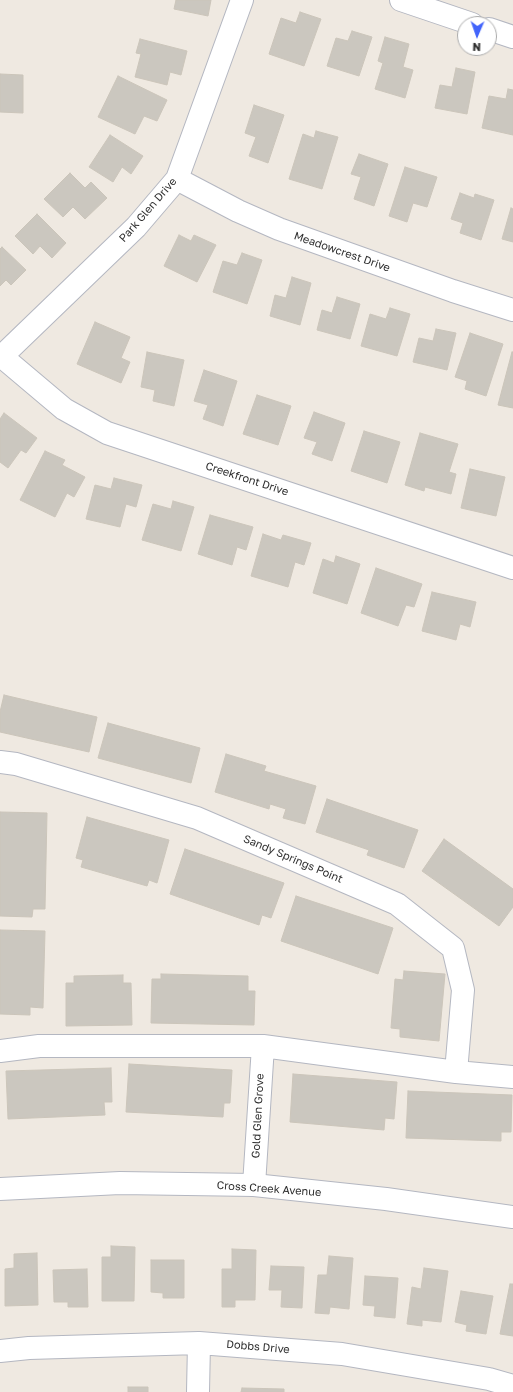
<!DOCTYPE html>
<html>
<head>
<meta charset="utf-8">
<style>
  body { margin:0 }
  #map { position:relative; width:513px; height:1392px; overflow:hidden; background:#efe9e1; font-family:"Golos Text",sans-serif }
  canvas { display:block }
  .north { position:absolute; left:457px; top:16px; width:40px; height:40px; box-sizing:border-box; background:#fff; border:1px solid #ababab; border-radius:50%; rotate:182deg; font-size:11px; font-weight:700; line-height:16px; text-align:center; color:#2e2e2e }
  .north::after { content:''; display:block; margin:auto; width:14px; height:18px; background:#4264fb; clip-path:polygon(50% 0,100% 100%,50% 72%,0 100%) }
</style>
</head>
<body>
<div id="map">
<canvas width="513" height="1392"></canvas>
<div class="north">N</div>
</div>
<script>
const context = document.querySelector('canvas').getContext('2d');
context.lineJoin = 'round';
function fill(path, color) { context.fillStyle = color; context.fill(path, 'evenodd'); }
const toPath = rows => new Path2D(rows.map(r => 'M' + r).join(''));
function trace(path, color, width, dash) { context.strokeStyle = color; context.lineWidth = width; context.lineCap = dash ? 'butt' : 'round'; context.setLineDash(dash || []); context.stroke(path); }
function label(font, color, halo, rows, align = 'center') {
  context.font = font + ' "Golos Text",sans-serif'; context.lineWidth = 3; context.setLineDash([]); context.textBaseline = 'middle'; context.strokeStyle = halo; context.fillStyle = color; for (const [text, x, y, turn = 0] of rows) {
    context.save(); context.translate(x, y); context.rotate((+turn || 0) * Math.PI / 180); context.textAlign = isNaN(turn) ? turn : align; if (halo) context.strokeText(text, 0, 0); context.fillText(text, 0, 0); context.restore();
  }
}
const building = toPath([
  [176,0,211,0,208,16,174,9,176,0],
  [300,12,321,19,304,66,269,54,281,18,296,23,300,12],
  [352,31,372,37,359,76,327,66,336,38,348,41,352,31],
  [385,37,409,44,403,67,413,70,405,98,375,89,383,63,378,61,385,37],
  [140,39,187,51,181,75,170,72,167,85,135,77,141,54,136,53,140,39],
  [456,68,475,72,467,114,435,108,440,85,452,87,456,68],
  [0,74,23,75,23,113,0,112,0,74],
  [118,76,167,100,157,121,144,116,135,134,98,117,118,76],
  [508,89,513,90,513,135,482,128,489,96,506,99,508,89],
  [254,105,284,115,268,163,249,156,256,137,245,133,254,105],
  [316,131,338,137,322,189,289,179,303,134,314,138,316,131],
  [110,135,143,156,131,174,122,167,113,182,89,167,110,135],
  [359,154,388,164,374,206,354,199,361,177,351,174,359,154],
  [405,167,437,177,427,207,413,203,407,222,389,216,405,167],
  [70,173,85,188,91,182,107,198,85,219,73,207,63,217,44,199,70,173],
  [460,193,474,198,475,194,494,200,481,240,460,233,463,223,451,219,460,193],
  [511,208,513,209,513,242,502,239,511,208],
  [37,214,66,243,52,258,40,246,33,254,15,236,37,214],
  [179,235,191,241,194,235,216,245,197,282,164,266,179,235],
  [2,247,26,270,11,285,6,280,0,286,0,249,2,247],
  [242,253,262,260,247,304,213,292,223,261,237,265,242,253],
  [292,277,311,283,300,325,270,316,275,295,286,298,292,277],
  [337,297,360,304,350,339,317,330,322,310,332,313,337,297],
  [390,308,410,314,397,356,361,346,370,314,386,319,390,308],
  [95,322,130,337,121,358,130,362,121,383,77,364,95,322],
  [436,329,456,333,447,370,413,362,419,338,433,341,436,329],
  [470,333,503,344,486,396,465,389,467,381,455,377,470,333],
  [147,352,184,360,174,406,153,401,155,390,141,387,147,352],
  [512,352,513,352,513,408,498,405,512,352],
  [204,370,237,381,223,426,203,419,208,405,194,401,204,370],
  [257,395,291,406,278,445,243,434,257,395],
  [314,412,345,423,332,461,312,454,317,442,304,438,314,412],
  [4,413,37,438,26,453,21,450,8,468,0,462,0,419,4,413],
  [364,431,400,442,387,483,351,471,364,431],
  [420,433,458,444,449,472,456,474,451,494,425,487,424,491,405,485,420,433],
  [45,451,65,460,62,465,85,477,74,497,67,493,55,517,20,500,45,451],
  [470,469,505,477,496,516,461,508,470,469],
  [114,478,142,485,136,507,126,504,120,527,86,519,95,485,111,489,114,478],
  [173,501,194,507,181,551,142,540,153,504,171,509,173,501],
  [210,515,253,527,246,550,237,547,232,565,198,554,210,515],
  [263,534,281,540,283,535,311,543,304,565,295,562,288,587,251,576,263,534],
  [336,556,360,564,347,604,313,593,323,559,334,563,336,556],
  [376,568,422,584,414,607,406,605,398,626,361,613,376,568],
  [432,592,476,602,470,627,460,624,456,640,422,631,432,592],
  [4,695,97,717,89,752,0,732,0,712,4,695],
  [108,723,200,748,191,783,98,758,108,723],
  [226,754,266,766,264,771,316,786,305,824,283,818,286,809,270,804,269,809,215,792,226,754],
  [327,799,418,830,404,868,367,855,369,850,316,832,327,799],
  [0,812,47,813,45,909,33,909,32,917,0,916,0,812],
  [87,817,169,840,157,883,149,880,147,886,81,867,83,860,76,858,87,817],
  [444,839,513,889,513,907,499,926,422,871,444,839],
  [185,849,284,883,271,918,262,915,259,925,170,894,185,849],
  [296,896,393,928,378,974,281,941,296,896],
  [0,930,45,931,43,1008,30,1007,30,1015,0,1014,0,930],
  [404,971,445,974,439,1041,400,1037,400,1029,391,1028,395,979,403,980,404,971],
  [161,974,248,976,248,991,255,991,254,1025,151,1023,152,979,161,979,161,974],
  [123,975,123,983,131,983,132,1025,66,1026,66,983,74,983,74,976,123,975],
  [129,1064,232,1070,230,1103,224,1103,223,1117,126,1112,129,1064],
  [111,1068,112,1102,104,1102,105,1115,8,1119,6,1071,111,1068],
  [293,1074,397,1082,394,1119,385,1118,384,1130,290,1122,293,1074],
  [408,1091,512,1095,511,1132,501,1132,501,1141,406,1138,408,1091],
  [111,1246,135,1247,134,1301,102,1301,102,1257,111,1257,111,1246],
  [232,1249,256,1250,255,1300,235,1300,235,1307,222,1307,222,1269,232,1269,232,1249],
  [37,1253,38,1305,5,1306,5,1269,14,1268,14,1254,37,1253],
  [329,1256,353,1258,349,1309,330,1307,329,1314,315,1313,318,1275,327,1275,329,1256],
  [151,1260,184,1260,184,1298,163,1298,163,1293,151,1292,151,1260],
  [271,1266,304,1267,302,1308,281,1307,282,1290,269,1290,271,1266],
  [424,1268,448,1271,441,1322,422,1320,422,1326,407,1324,412,1287,421,1289,424,1268],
  [87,1269,88,1307,68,1307,68,1302,54,1302,53,1270,87,1269],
  [365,1276,398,1278,395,1318,374,1316,375,1306,363,1305,365,1276],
  [510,1284,513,1284,513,1336,500,1334,510,1284],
  [461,1291,493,1296,486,1334,466,1331,467,1325,455,1322,461,1291],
  [128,1387,148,1387,148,1392,128,1392,128,1387],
  [242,1388,284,1389,284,1392,241,1392,242,1388]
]);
fill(building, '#cbc7bf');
trace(building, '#cbc5ba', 1);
const minor = toPath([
  [401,0,472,24],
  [489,29,513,37],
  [177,179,238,211,279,229,453,291,513,310],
  [0,355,64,409,107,433,513,568],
  [0,358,136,227,177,179,242,0],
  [0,762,16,764,197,818,397,904,453,948,463,990,456,1072],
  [0,1051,39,1046,263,1046,456,1072,513,1077],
  [254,1185,263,1046],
  [0,1351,29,1348,199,1343,342,1354,489,1379,513,1386],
  [198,1392,199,1343]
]);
const tertiary = toPath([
  [0,1189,120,1183,254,1185,386,1199,513,1217]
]);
trace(minor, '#b4b7c1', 24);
trace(tertiary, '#b4b7c1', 24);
trace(minor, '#fff', 22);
trace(tertiary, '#fff', 22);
label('11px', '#2e2e2e', '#fff', [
  ["Park Glen Drive",148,210,-49],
  ["Meadowcrest Drive",342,252,19],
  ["Creekfront Drive",247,479,18],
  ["Sandy Springs Point",293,859,23],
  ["Gold Glen Grove",258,1116,-87],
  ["Cross Creek Avenue",269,1189,4],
  ["Dobbs Drive",258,1347,5]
]);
</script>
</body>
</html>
